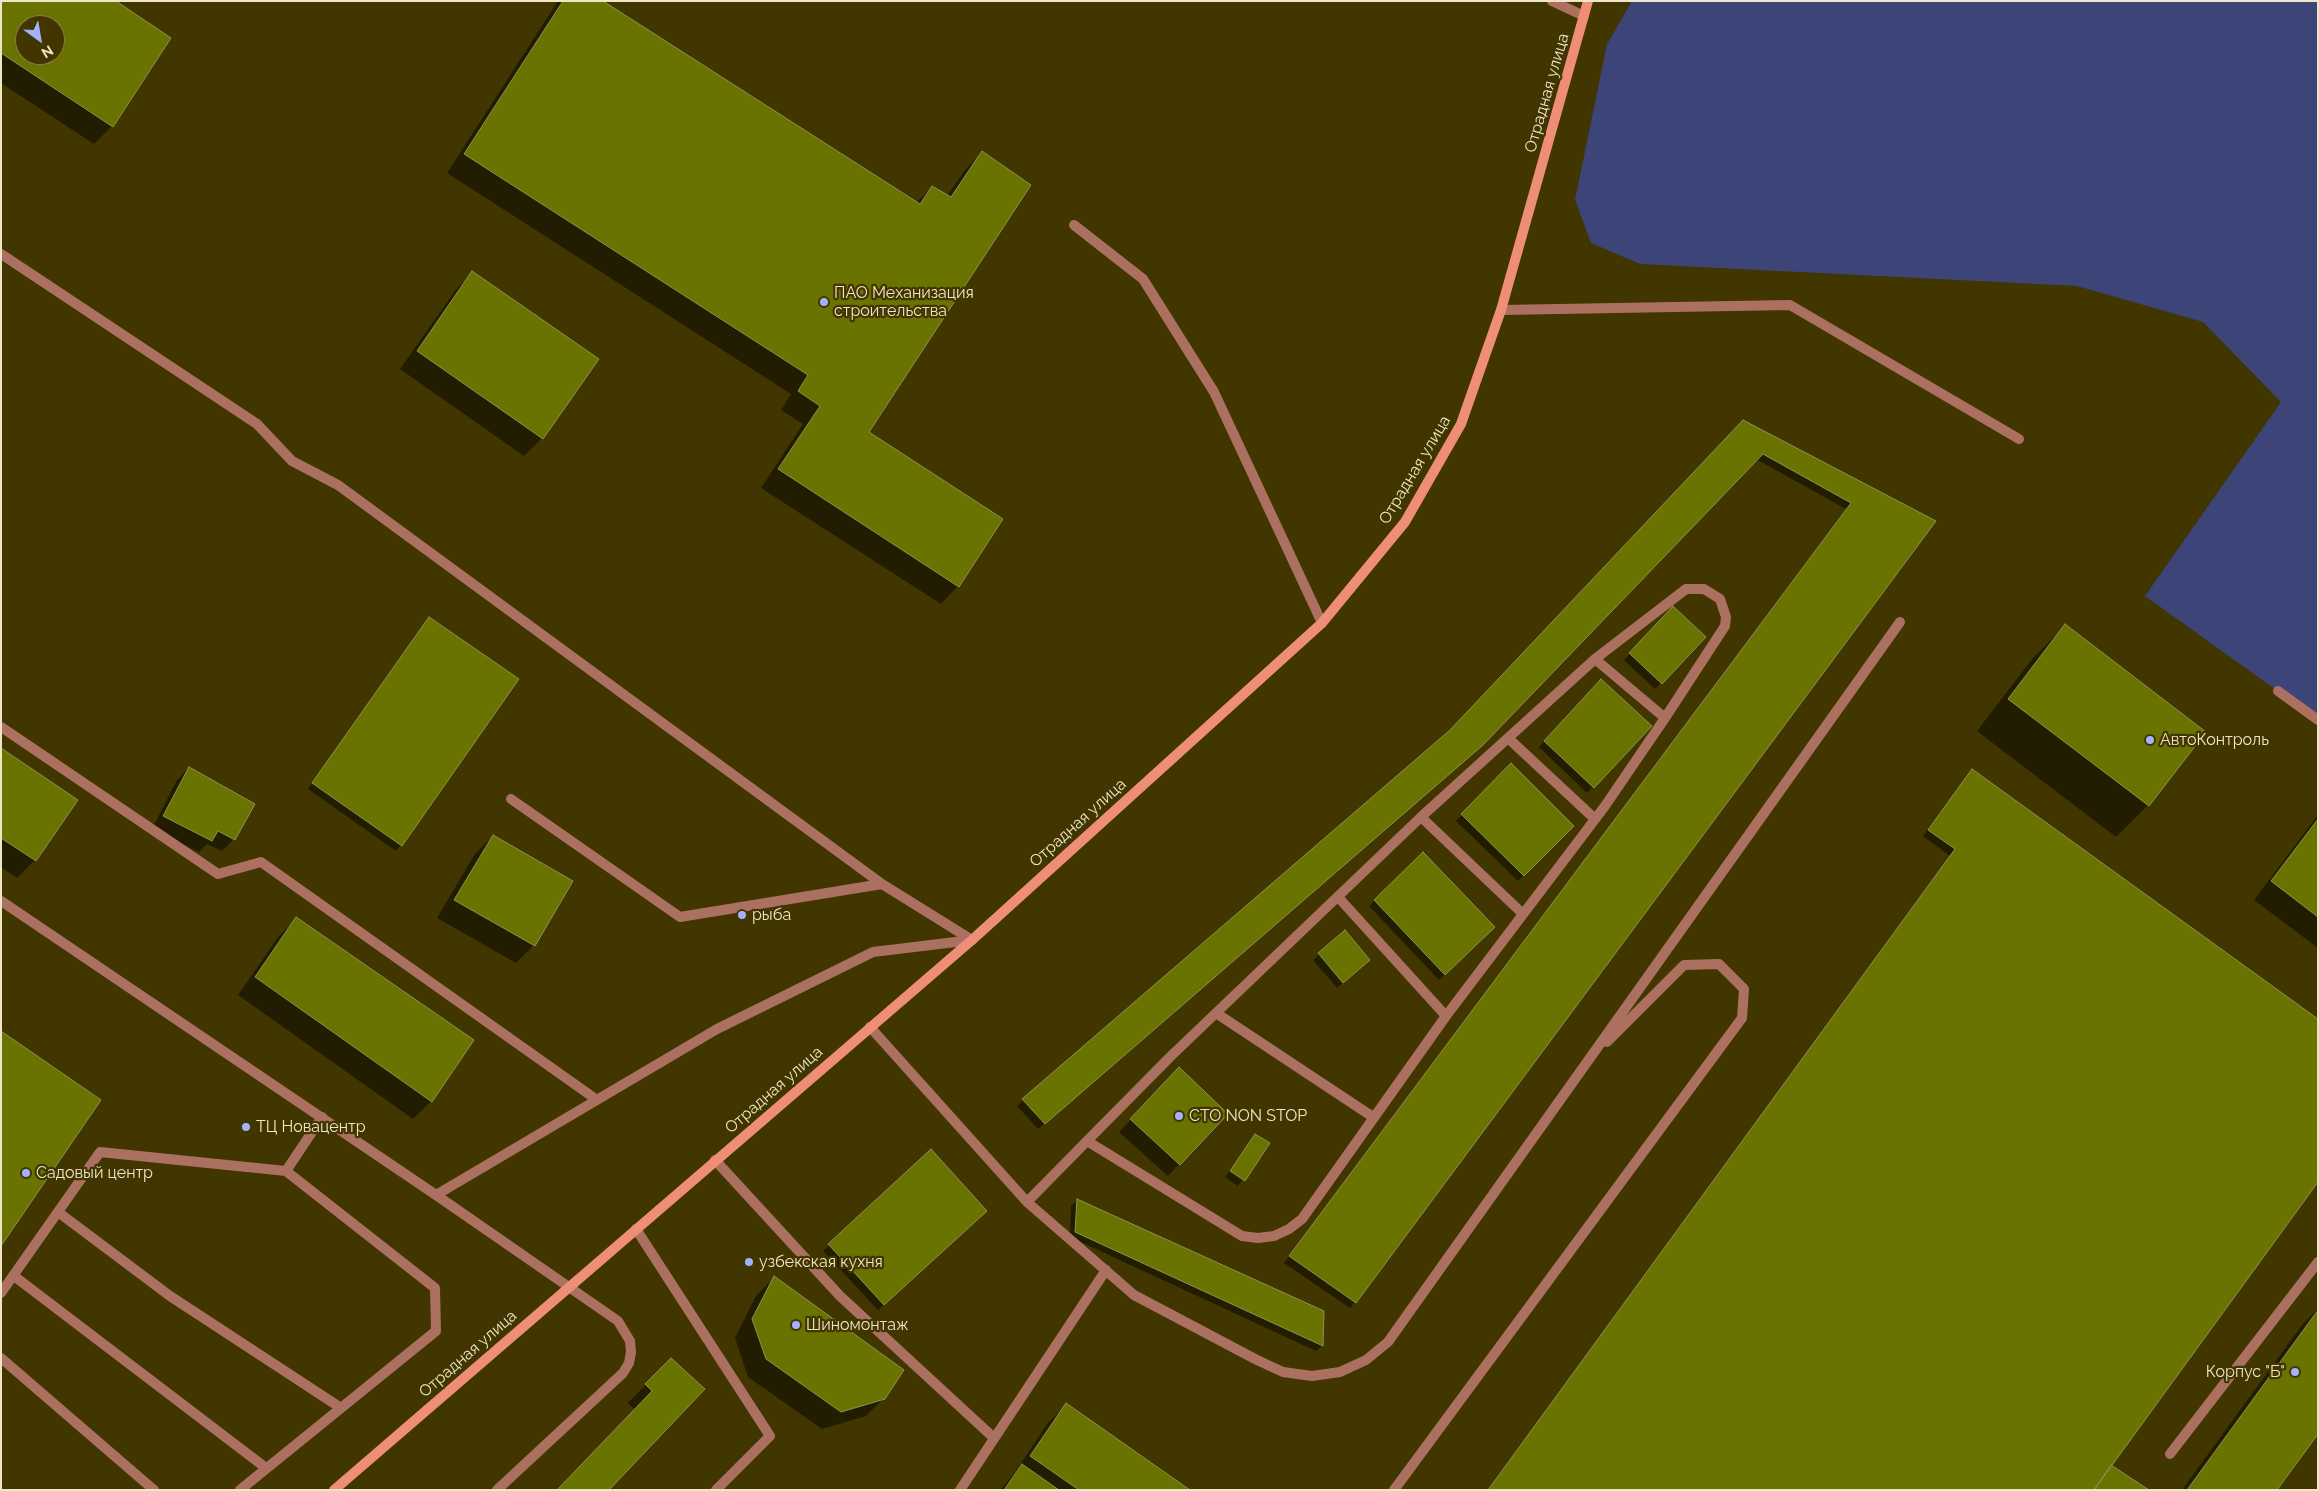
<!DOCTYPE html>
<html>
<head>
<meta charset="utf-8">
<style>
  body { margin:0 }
  #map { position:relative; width:2319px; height:1491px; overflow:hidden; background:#413500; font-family:Raleway,sans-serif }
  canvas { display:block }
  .frame { position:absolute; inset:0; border:2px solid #eee6c5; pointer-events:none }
  .north { position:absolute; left:15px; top:15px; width:50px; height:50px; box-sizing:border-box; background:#413500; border:1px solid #867c4f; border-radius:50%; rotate:148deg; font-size:14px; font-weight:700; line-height:20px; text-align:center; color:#eee6c5 }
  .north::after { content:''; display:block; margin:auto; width:18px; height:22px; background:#a3b2fd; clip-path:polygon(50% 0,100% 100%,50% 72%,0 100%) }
</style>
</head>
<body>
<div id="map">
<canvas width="2319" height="1491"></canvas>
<div class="frame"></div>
<div class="north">N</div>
</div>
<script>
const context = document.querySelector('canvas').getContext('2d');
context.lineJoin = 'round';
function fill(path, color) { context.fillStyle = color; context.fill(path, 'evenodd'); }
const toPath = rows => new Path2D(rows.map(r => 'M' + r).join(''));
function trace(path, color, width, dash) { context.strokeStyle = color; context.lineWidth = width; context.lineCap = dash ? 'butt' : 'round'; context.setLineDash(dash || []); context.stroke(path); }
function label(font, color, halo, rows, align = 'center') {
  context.font = font + ' Raleway,sans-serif'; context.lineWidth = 4.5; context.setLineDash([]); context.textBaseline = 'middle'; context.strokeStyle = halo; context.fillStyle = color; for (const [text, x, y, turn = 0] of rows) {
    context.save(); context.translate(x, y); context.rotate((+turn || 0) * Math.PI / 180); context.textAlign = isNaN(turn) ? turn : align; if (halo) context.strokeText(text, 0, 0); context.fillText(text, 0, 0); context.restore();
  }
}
fill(toPath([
  [1632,1,2318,1,2318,720,2145,596,2281,402,2203,322,2077,286,1640,264,1591,243,1575,200,1607,44]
]), '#3c4478');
fill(toPath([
  [1,1,113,1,112,126,94,144,1,83],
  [25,25,55,25,55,55,25,55],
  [558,1,601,1,916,203,932,187,947,196,964,171,982,153,867,433,958,586,941,604,761,488,803,424,781,410,791,394,447,173],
  [472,273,542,438,524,456,400,369,455,291],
  [1743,422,1934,522,1355,1302,1350,1308,1284,1263,1846,509,1756,459,1476,750,1038,1129,1017,1106,1449,733],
  [1667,613,1704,637,1655,689,1624,660],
  [429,619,401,845,396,851,308,789],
  [2065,626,2148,805,2116,837,1977,731,2033,658],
  [1601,680,1650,726,1587,793,1539,747],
  [1,749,35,860,17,878,1,867],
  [1511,765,1572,826,1518,881,1456,821],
  [189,768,234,839,222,851,207,844,199,852,152,829,177,780],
  [1972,770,2110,1466,1488,1490,1950,856,1923,836],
  [2318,815,2318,948,2254,900],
  [493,836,534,945,516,963,437,918,475,854],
  [1423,854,1494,927,1439,980,1369,906],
  [297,918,472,1040,431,1101,413,1119,238,995,279,936],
  [1345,932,1363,965,1337,988,1313,960],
  [1167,1081,1179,1164,1168,1176,1119,1132],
  [1256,1136,1268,1144,1238,1186,1225,1177],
  [931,1151,980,1216,878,1310,823,1251],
  [1077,1201,1323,1312,1322,1346,1316,1351,1070,1237,1071,1206],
  [774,1278,884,1398,866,1416,822,1429,748,1377,735,1338,756,1296],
  [2318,1309,2318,1432,2275,1490,2182,1490,2302,1325],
  [671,1359,608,1490,635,1410,628,1403],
  [1066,1405,1188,1490,1000,1490,1013,1475,1048,1423]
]), '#0007');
const building = toPath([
  [1,1,116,1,171,38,113,127,1,53,1,1],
  [25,25,55,25,55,55,25,55,25,25],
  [563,1,603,1,920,204,932,186,951,197,982,151,1031,185,869,432,1003,519,959,587,778,469,820,406,798,391,808,375,464,154,563,1],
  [472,271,599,359,543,439,417,351,472,271],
  [1743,420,1936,521,1356,1303,1289,1256,1851,503,1763,454,1483,745,1045,1124,1022,1099,1450,730,1743,420],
  [1673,606,1706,637,1662,684,1629,653,1673,606],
  [429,617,519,679,402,846,312,783,429,617],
  [2065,624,2206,732,2149,806,2008,699,2065,624],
  [1601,679,1652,726,1594,788,1544,741,1601,679],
  [1,748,78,800,36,861,1,838,1,748],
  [1511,763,1574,826,1524,876,1461,814,1511,763],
  [189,767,255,804,235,840,218,831,212,841,163,816,189,767],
  [1972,769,2318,1019,2318,1182,2094,1490,1488,1490,1955,849,1928,830,1972,769],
  [2318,819,2318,917,2271,881,2318,819],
  [493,835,573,881,535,946,454,900,493,835],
  [1423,852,1495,927,1445,975,1374,900,1423,852],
  [296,917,474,1040,432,1102,255,977,296,917],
  [1345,930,1370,960,1343,983,1318,953,1345,930],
  [1,1031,101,1100,1,1246,1,1031],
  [1179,1067,1228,1114,1180,1165,1130,1119,1179,1067],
  [1255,1134,1270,1143,1245,1181,1230,1171,1255,1134],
  [931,1149,987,1211,884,1305,828,1244,931,1149],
  [1077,1199,1324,1311,1323,1346,1075,1232,1077,1199],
  [774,1276,904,1370,885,1399,841,1412,766,1359,752,1319,774,1276],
  [2318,1310,2318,1434,2277,1490,2187,1490,2318,1310],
  [671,1358,705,1389,609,1490,557,1490,652,1391,645,1384,671,1358],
  [1066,1403,1190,1490,1079,1490,1030,1456,1066,1403],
  [1022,1464,1059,1490,1004,1490,1022,1464],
  [2111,1465,2149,1490,2094,1490,2111,1465]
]);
fill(building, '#6a7200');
trace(building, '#8b9353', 1);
trace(toPath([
  [1552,1,1584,16],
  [1074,225,1143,279,1214,392,1322,623],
  [1,254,257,424,292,461,338,485,882,884,972,940],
  [1501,310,1790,305,2019,439],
  [1595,659,1665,718],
  [1,727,218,874,261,862,597,1100],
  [1508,738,1595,819],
  [511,799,680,917,882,884],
  [1421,817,1523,914],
  [1338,897,1446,1016],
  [1,901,436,1195,618,1321,630,1341,631,1352,629,1363,623,1373,497,1490],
  [1216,1013,1373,1117],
  [870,1027,1027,1202,1134,1295,1257,1360,1283,1372,1312,1376,1340,1372,1366,1360,1388,1342,1900,622],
  [715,1160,840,1296,994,1438],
  [436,1195,717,1029,873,952,972,940],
  [1027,1202,1087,1141,1171,1056,1421,817,1595,659,1686,589,1704,589,1720,599,1726,617,1725,626,1665,718,1605,806,1446,1016,1302,1219,1289,1229,1274,1236,1258,1238,1242,1236,1087,1141],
  [58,1212,170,1296,341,1408],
  [636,1229,770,1436,716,1490],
  [14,1276,266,1468],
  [1,1293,100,1152,286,1171,322,1117],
  [1,1358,154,1490],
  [2170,1454,2318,1262],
  [240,1490,436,1331,435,1288,286,1171],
  [960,1490,1106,1270],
  [1394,1490,1742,1018,1744,989,1719,964,1684,965,1607,1042]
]), '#ac7060', 10);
trace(toPath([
  [2278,691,2318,720]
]), '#ac7060', 10);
trace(toPath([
  [334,1490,972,940,1322,623,1405,522,1461,424,1501,310,1588,1]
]), '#ef8e76', 10);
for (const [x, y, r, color] of [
  [824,302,5,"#a3b2fd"],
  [2150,740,5,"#a3b2fd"],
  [742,915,5,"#a3b2fd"],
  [1179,1116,5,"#a3b2fd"],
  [246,1127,5,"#a3b2fd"],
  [26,1173,5,"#a3b2fd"],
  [749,1262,5,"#a3b2fd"],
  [796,1325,5,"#a3b2fd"],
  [2295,1372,5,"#a3b2fd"]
]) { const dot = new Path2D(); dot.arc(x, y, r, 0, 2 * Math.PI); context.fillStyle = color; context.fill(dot); trace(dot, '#413500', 2); }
label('16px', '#eee6c5', '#413500', [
  ["Отрадная улица",1547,93,-74],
  ["Отрадная улица",1415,470,-59],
  ["Отрадная улица",1078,823,-42],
  ["Отрадная улица",774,1090,-41],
  ["Отрадная улица",468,1354,-41]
]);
label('16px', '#eee6c5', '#413500', [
  ["ПАО Механизация",834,293],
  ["строительства",834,311],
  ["АвтоКонтроль",2160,740],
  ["рыба",752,915],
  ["СТО NON STOP",1189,1116],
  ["ТЦ Новацентр",256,1127],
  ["Садовый центр",36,1173],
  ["узбекская кухня",759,1262],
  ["Шиномонтаж",806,1325],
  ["Корпус \"Б\"",2285,1372,"right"]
], 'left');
</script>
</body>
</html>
